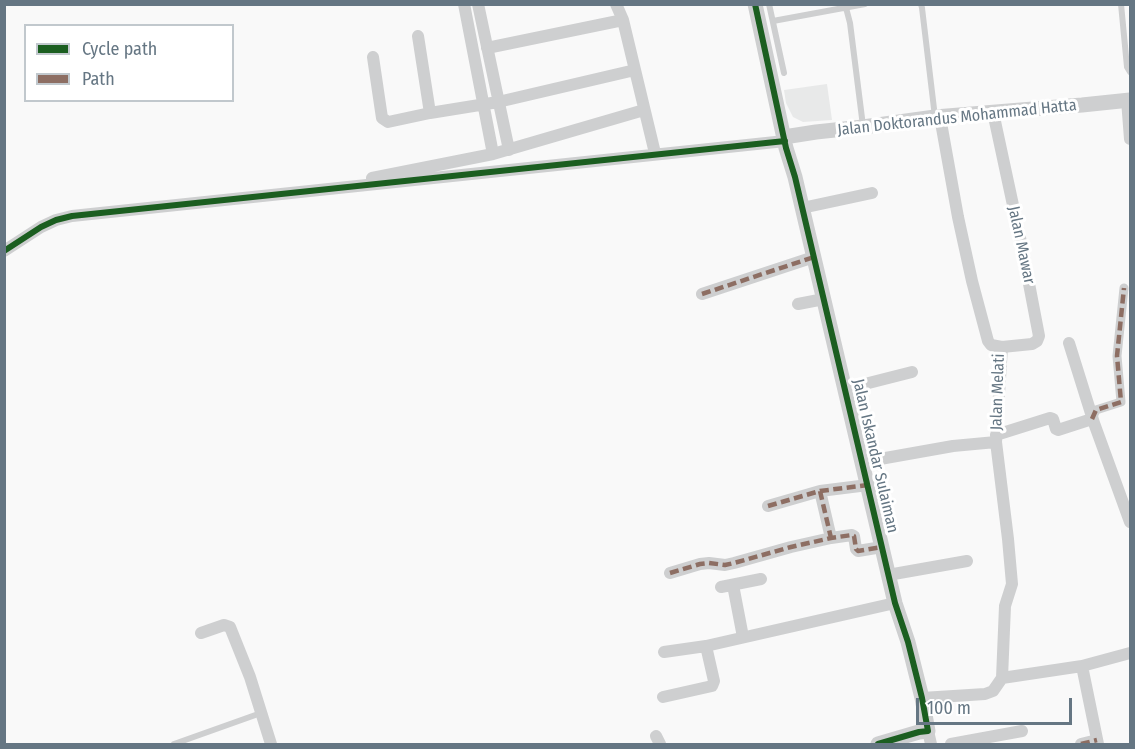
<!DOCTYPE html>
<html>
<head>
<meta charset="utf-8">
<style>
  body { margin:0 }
  #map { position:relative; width:1135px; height:749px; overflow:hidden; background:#f9f9f9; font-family:"Fira Sans Condensed",sans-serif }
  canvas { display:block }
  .frame { position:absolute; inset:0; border:6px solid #657683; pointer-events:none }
  .legend { position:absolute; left:24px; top:24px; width:210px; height:78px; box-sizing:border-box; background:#fff; border:2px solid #c1c8cd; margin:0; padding:8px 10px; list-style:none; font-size:18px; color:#657683 }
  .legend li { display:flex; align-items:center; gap:12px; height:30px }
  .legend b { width:30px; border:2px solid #c1c8cd }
  .scale { position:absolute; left:916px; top:698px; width:156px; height:27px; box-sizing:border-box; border:3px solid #657683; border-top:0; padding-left:8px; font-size:18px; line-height:21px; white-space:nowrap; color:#657683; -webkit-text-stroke:4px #fff; paint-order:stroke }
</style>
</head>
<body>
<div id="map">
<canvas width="1135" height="749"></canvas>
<div class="frame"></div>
<ul class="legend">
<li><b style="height:8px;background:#1b5e20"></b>Cycle path</li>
<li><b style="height:8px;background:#8d6e63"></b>Path</li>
</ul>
<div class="scale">100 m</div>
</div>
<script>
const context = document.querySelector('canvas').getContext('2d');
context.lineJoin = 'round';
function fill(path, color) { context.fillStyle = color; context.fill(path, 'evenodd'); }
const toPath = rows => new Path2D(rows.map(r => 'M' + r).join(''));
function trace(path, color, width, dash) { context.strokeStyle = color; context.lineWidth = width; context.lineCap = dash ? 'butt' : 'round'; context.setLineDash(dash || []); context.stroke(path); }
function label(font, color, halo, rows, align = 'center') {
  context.font = font + ' "Fira Sans Condensed",sans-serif'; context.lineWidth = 6; context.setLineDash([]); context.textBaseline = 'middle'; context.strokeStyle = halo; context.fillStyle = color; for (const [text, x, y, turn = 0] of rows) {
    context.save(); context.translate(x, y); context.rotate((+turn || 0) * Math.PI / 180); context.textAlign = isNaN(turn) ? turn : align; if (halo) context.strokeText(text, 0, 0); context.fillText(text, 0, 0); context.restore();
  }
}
fill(toPath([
  [827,84,832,120,803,122,793,117,786,103,784,90]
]), '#e8e9e9');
trace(toPath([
  [769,4,784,73],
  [845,4,850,23,863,126],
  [921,4,922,8,935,117],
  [1121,4,1127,67,1130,72],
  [773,21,865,4],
  [174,744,261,713]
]), '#cecfd0', 6);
trace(toPath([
  [1092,419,1096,410,1121,402,1117,356,1124,288]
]), '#cecfd0', 9);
trace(toPath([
  [464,4,493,154],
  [478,4,509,150],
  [616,4,623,20,654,149],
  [418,36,430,113],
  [487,48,623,20],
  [373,57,382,118,388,122,430,113,498,102,635,70],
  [1127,100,1130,139],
  [993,112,1022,247,1039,336,1037,341,1032,344,1002,347],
  [940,117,958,217,972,281,988,341,991,345,1002,347,996,442,1008,539,1012,584,1005,606,1002,678],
  [372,178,493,154,644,110],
  [802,208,872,193],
  [4,251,41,227,56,220,72,216,785,141],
  [702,294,814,257],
  [798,304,824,299],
  [1069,343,1094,423,1130,522],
  [845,389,912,372],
  [996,435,1050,418,1053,419,1056,429,1058,430,1092,419],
  [863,462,953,446,996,442],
  [820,491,831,538],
  [768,506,820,491,868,485],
  [670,573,700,564,709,563,725,565,734,563,791,547,831,538,852,535,854,536,856,549,858,551,882,547],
  [888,575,967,561],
  [733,585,743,637],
  [721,587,761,579],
  [201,633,224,625,230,627,250,677,271,744],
  [664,652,706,646,895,603],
  [1082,666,1098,744],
  [663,697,712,686,714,681,706,646],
  [922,698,985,694,993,691,1002,678,1082,666,1130,653],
  [928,731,931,744],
  [656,736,660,744],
  [951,744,1022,731],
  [1081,744,1097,740]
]), '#cecfd0', 12);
trace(toPath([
  [755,4,786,148,795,177,895,603,908,642,922,698,928,731,919,732,878,744],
  [784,137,816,132,863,127,935,117,1082,105,1130,100]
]), '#cecfd0', 15);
trace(toPath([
  [702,294,814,257],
  [1092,419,1096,410,1121,402,1117,356,1124,288],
  [820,491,831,538],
  [768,506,820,491,868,485],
  [670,573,700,564,709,563,725,565,734,563,791,547,831,538,852,535,854,536,856,549,858,551,882,547],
  [1081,744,1097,740]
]), '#8d6e63', 4.5, [9, 4.5]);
trace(toPath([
  [755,4,786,148,795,177,895,603,908,642,922,698,928,731,919,732,878,744],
  [4,251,41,227,56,220,72,216,785,141]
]), '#1b5e20', 6);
label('16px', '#657683', '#fff', [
  ["Jalan Doktorandus Mohammad Hatta",957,118,-6],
  ["Jalan Mawar",1021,245,78],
  ["Jalan Melati",998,392,-88],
  ["Jalan Iskandar Sulaiman",875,456,77]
]);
</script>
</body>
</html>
